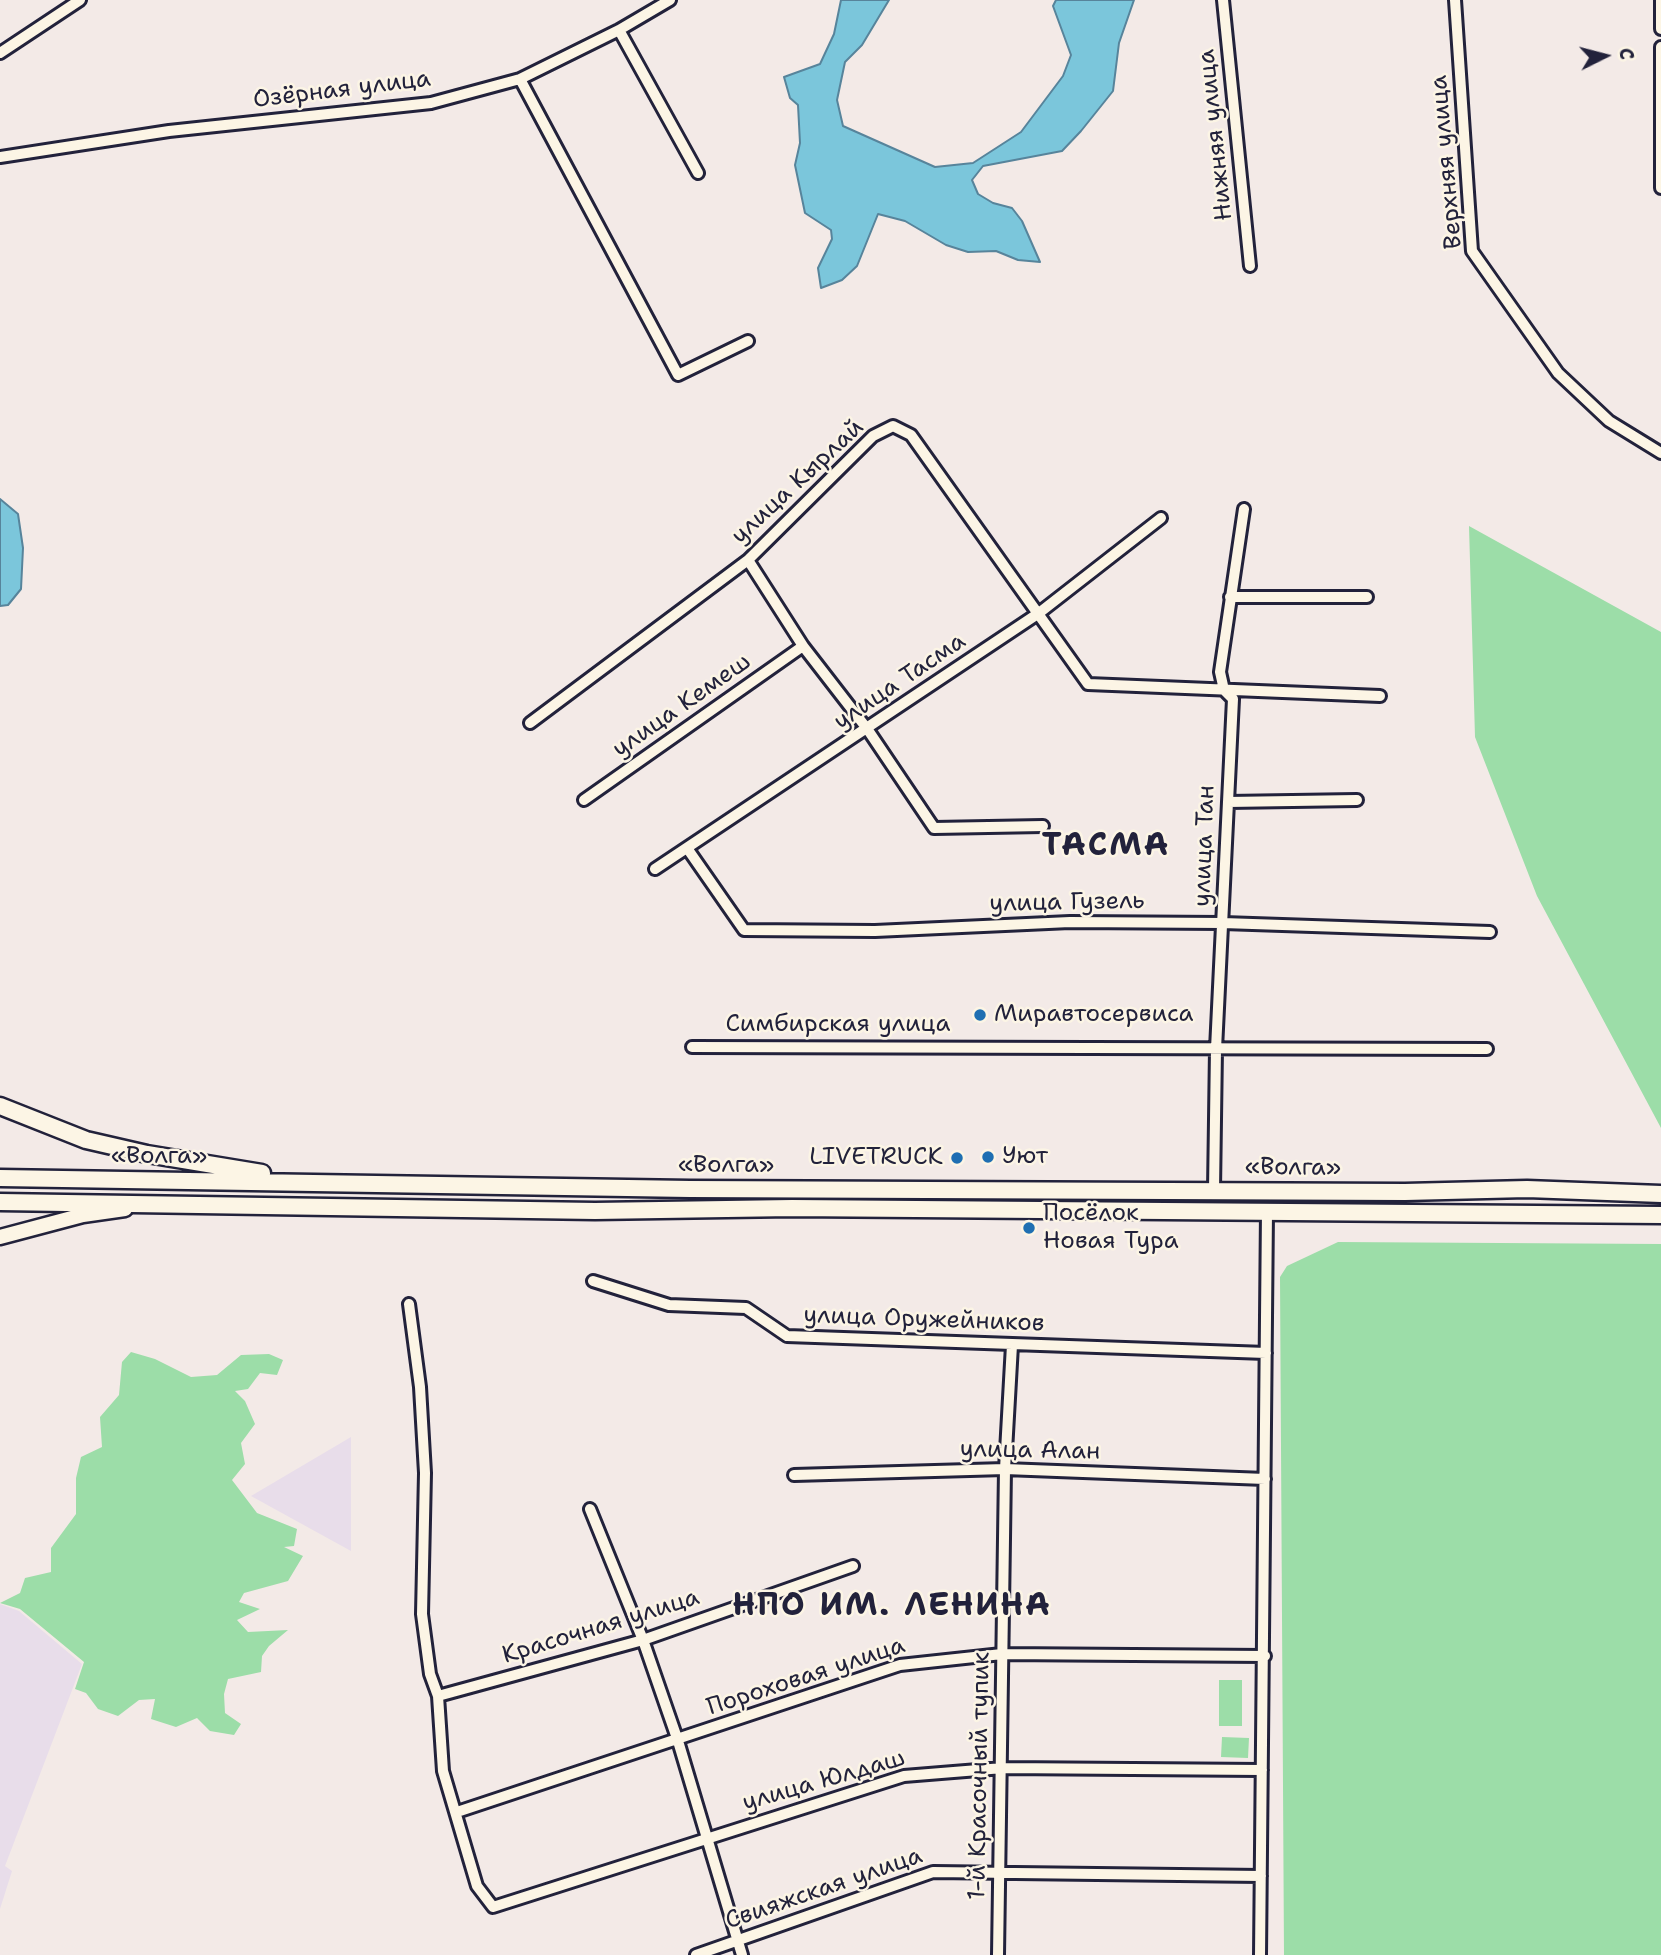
<!DOCTYPE html>
<html>
<head>
<meta charset="utf-8">
<style>
  body { margin:0 }
  #map { position:relative; width:1661px; height:1955px; overflow:hidden; background:#f3eae7; font-family:"Shantell Sans",sans-serif }
  canvas { display:block }
  .north { position:absolute; left:1570px; top:21px; width:70px; height:70px; -webkit-text-stroke:5px #fcf5e5; paint-order:stroke; rotate:84deg; font-size:19px; font-weight:700; line-height:28px; text-align:center; color:#22223b }
  .north::after { content:''; display:block; margin:auto; width:24px; height:32px; background:#22223b; clip-path:polygon(50% 0,100% 100%,50% 72%,0 100%) }
</style>
</head>
<body>
<div id="map">
<canvas width="1661" height="1955"></canvas>
<div class="north">С</div>
</div>
<script>
const context = document.querySelector('canvas').getContext('2d');
context.lineJoin = 'round';
function fill(path, color) { context.fillStyle = color; context.fill(path, 'evenodd'); }
const toPath = rows => new Path2D(rows.map(r => 'M' + r).join(''));
function trace(path, color, width, dash) { context.strokeStyle = color; context.lineWidth = width; context.lineCap = dash ? 'butt' : 'round'; context.setLineDash(dash || []); context.stroke(path); }
function label(font, color, halo, rows, align = 'center') {
  context.font = font + ' "Shantell Sans",sans-serif'; context.lineWidth = 5; context.setLineDash([]); context.textBaseline = 'middle'; context.strokeStyle = halo; context.fillStyle = color; for (const [text, x, y, turn = 0] of rows) {
    context.save(); context.translate(x, y); context.rotate((+turn || 0) * Math.PI / 180); context.textAlign = isNaN(turn) ? turn : align; if (halo) context.strokeText(text, 0, 0); context.fillText(text, 0, 0); context.restore();
  }
}
fill(toPath([
  [351,1437,351,1551,251,1496],
  [0,1604,19,1611,82,1664,5,1866,12,1871,0,1909]
]), '#e8ddea');
fill(toPath([
  [1469,526,1661,632,1661,1128,1537,896,1475,737],
  [1338,1242,1661,1244,1661,1955,1284,1955,1280,1277,1287,1266],
  [131,1352,155,1359,191,1377,217,1375,241,1355,269,1354,283,1360,277,1375,260,1373,248,1389,235,1391,245,1401,255,1424,241,1443,245,1464,232,1480,257,1513,297,1529,294,1546,284,1547,303,1556,288,1581,244,1593,239,1602,260,1609,237,1620,248,1632,288,1630,269,1646,262,1656,261,1672,228,1679,224,1694,225,1713,241,1724,234,1735,210,1731,197,1718,176,1727,151,1719,155,1699,139,1700,118,1716,98,1709,86,1693,75,1689,84,1662,20,1609,0,1603,20,1593,25,1578,51,1572,51,1548,76,1514,76,1478,81,1457,102,1447,100,1417,119,1395,122,1362],
  [1219,1680,1242,1680,1242,1726,1219,1726],
  [1222,1737,1249,1738,1248,1758,1221,1757]
]), '#9cdda8');
const water = toPath([
  [841,0,889,0,862,45,845,62,837,100,843,126,935,167,973,163,1021,132,1063,76,1071,55,1053,6,1056,0,1134,0,1119,43,1113,91,1081,131,1062,151,983,166,972,180,978,194,993,203,1012,208,1022,221,1040,262,1018,260,996,251,968,252,946,245,905,221,878,214,857,266,842,280,821,288,818,268,832,239,831,230,805,213,795,165,800,143,798,105,790,98,784,77,820,64,834,34,841,0],
  [0,499,18,514,23,548,21,589,8,605,0,606,0,499]
]);
fill(water, '#7bc6db');
trace(water, '#57849b', 2);
const minor = toPath([
  [1223,0,1250,266],
  [1455,0,1472,251,1558,373,1609,421,1661,453],
  [1661,0,1661,29],
  [619,30,698,173],
  [1661,47,1661,188],
  [0,53,80,0],
  [520,79,678,375,748,341],
  [0,157,169,131,431,103,520,79,619,30,670,0],
  [748,560,803,646,868,730,934,828,1043,826],
  [1230,597,1367,597],
  [530,723,748,560,873,436,893,426,911,435,1088,684,1380,696],
  [584,800,803,646],
  [1228,802,1357,800],
  [687,848,744,930,875,931,1070,922,1223,923,1490,932],
  [655,869,1039,613,1161,518],
  [692,1047,1487,1049],
  [1214,1190,1216,1049,1233,699,1224,690,1220,672,1244,509],
  [593,1281,669,1305,746,1308,787,1336,1266,1353],
  [409,1304,420,1387,425,1473,422,1614,430,1674,438,1696,443,1771,477,1886,493,1907,904,1776,1003,1768,1262,1770],
  [794,1475,1005,1469,1265,1479],
  [590,1509,643,1640,678,1741,742,1955],
  [438,1696,643,1640,853,1566],
  [457,1812,900,1665,1002,1654,1265,1656],
  [696,1955,933,1872,1261,1876],
  [998,1955,1005,1469,1012,1345],
  [1260,1955,1267,1211]
]);
const major = toPath([
  [0,1237,83,1215,125,1209]
]);
const highway = toPath([
  [0,1106,86,1140,147,1154,262,1173],
  [0,1178,690,1189,1405,1192,1527,1189,1661,1194],
  [0,1202,595,1211,792,1208,1661,1215]
]);
trace(minor, '#22223b', 16);
trace(major, '#22223b', 19);
trace(highway, '#22223b', 21);
trace(minor, '#fcf5e5', 10);
trace(major, '#fcf5e5', 14);
trace(highway, '#fcf5e5', 16);
for (const [x, y, r, color] of [
  [980,1015,7,"#1f6fb2"],
  [988,1157,7,"#1f6fb2"],
  [957,1158,7,"#1f6fb2"],
  [1029,1228,7,"#1f6fb2"]
]) { const dot = new Path2D(); dot.arc(x, y, r, 0, 2 * Math.PI); context.fillStyle = color; context.fill(dot); trace(dot, '#fcf5e5', 2.5); }
label('24px', '#22223b', '#fcf5e5', [
  ["Озёрная улица",342,90,-7],
  ["Нижняя улица",1216,135,-96],
  ["Верхняя улица",1447,162,-95],
  ["улица Кырлай",798,482,-43],
  ["улица Тасма",900,682,-34],
  ["улица Кемеш",682,706,-35],
  ["улица Тан",1205,846,-88],
  ["улица Гузель",1067,903,-1],
  ["Симбирская улица",838,1025],
  ["«Волга»",159,1157],
  ["«Волга»",726,1166],
  ["«Волга»",1293,1168,1],
  ["улица Оружейников",924,1320,2],
  ["улица Алан",1030,1451,1],
  ["Красочная улица",601,1627,-17],
  ["Пороховая улица",806,1677,-18],
  ["1-й Красочный тупик",980,1776,-89],
  ["улица Юлдаш",824,1781,-16],
  ["Свияжская улица",824,1889,-19]
]);
label('24px', '#22223b', '#fcf5e5', [
  ["Миравтосервиса",994,1015],
  ["Уют",1002,1157],
  ["LIVETRUCK",943,1158,"right"],
  ["Посёлок",1043,1214],
  ["Новая Тура",1043,1242]
], 'left');
context.letterSpacing = '2px';
label('bold 32px', '#22223b', '#fcf5e5', [
  ["ТАСМА",1106,847],
  ["НПО ИМ. ЛЕНИНА",892,1607]
]);
context.letterSpacing = '0px';
</script>
</body>
</html>
